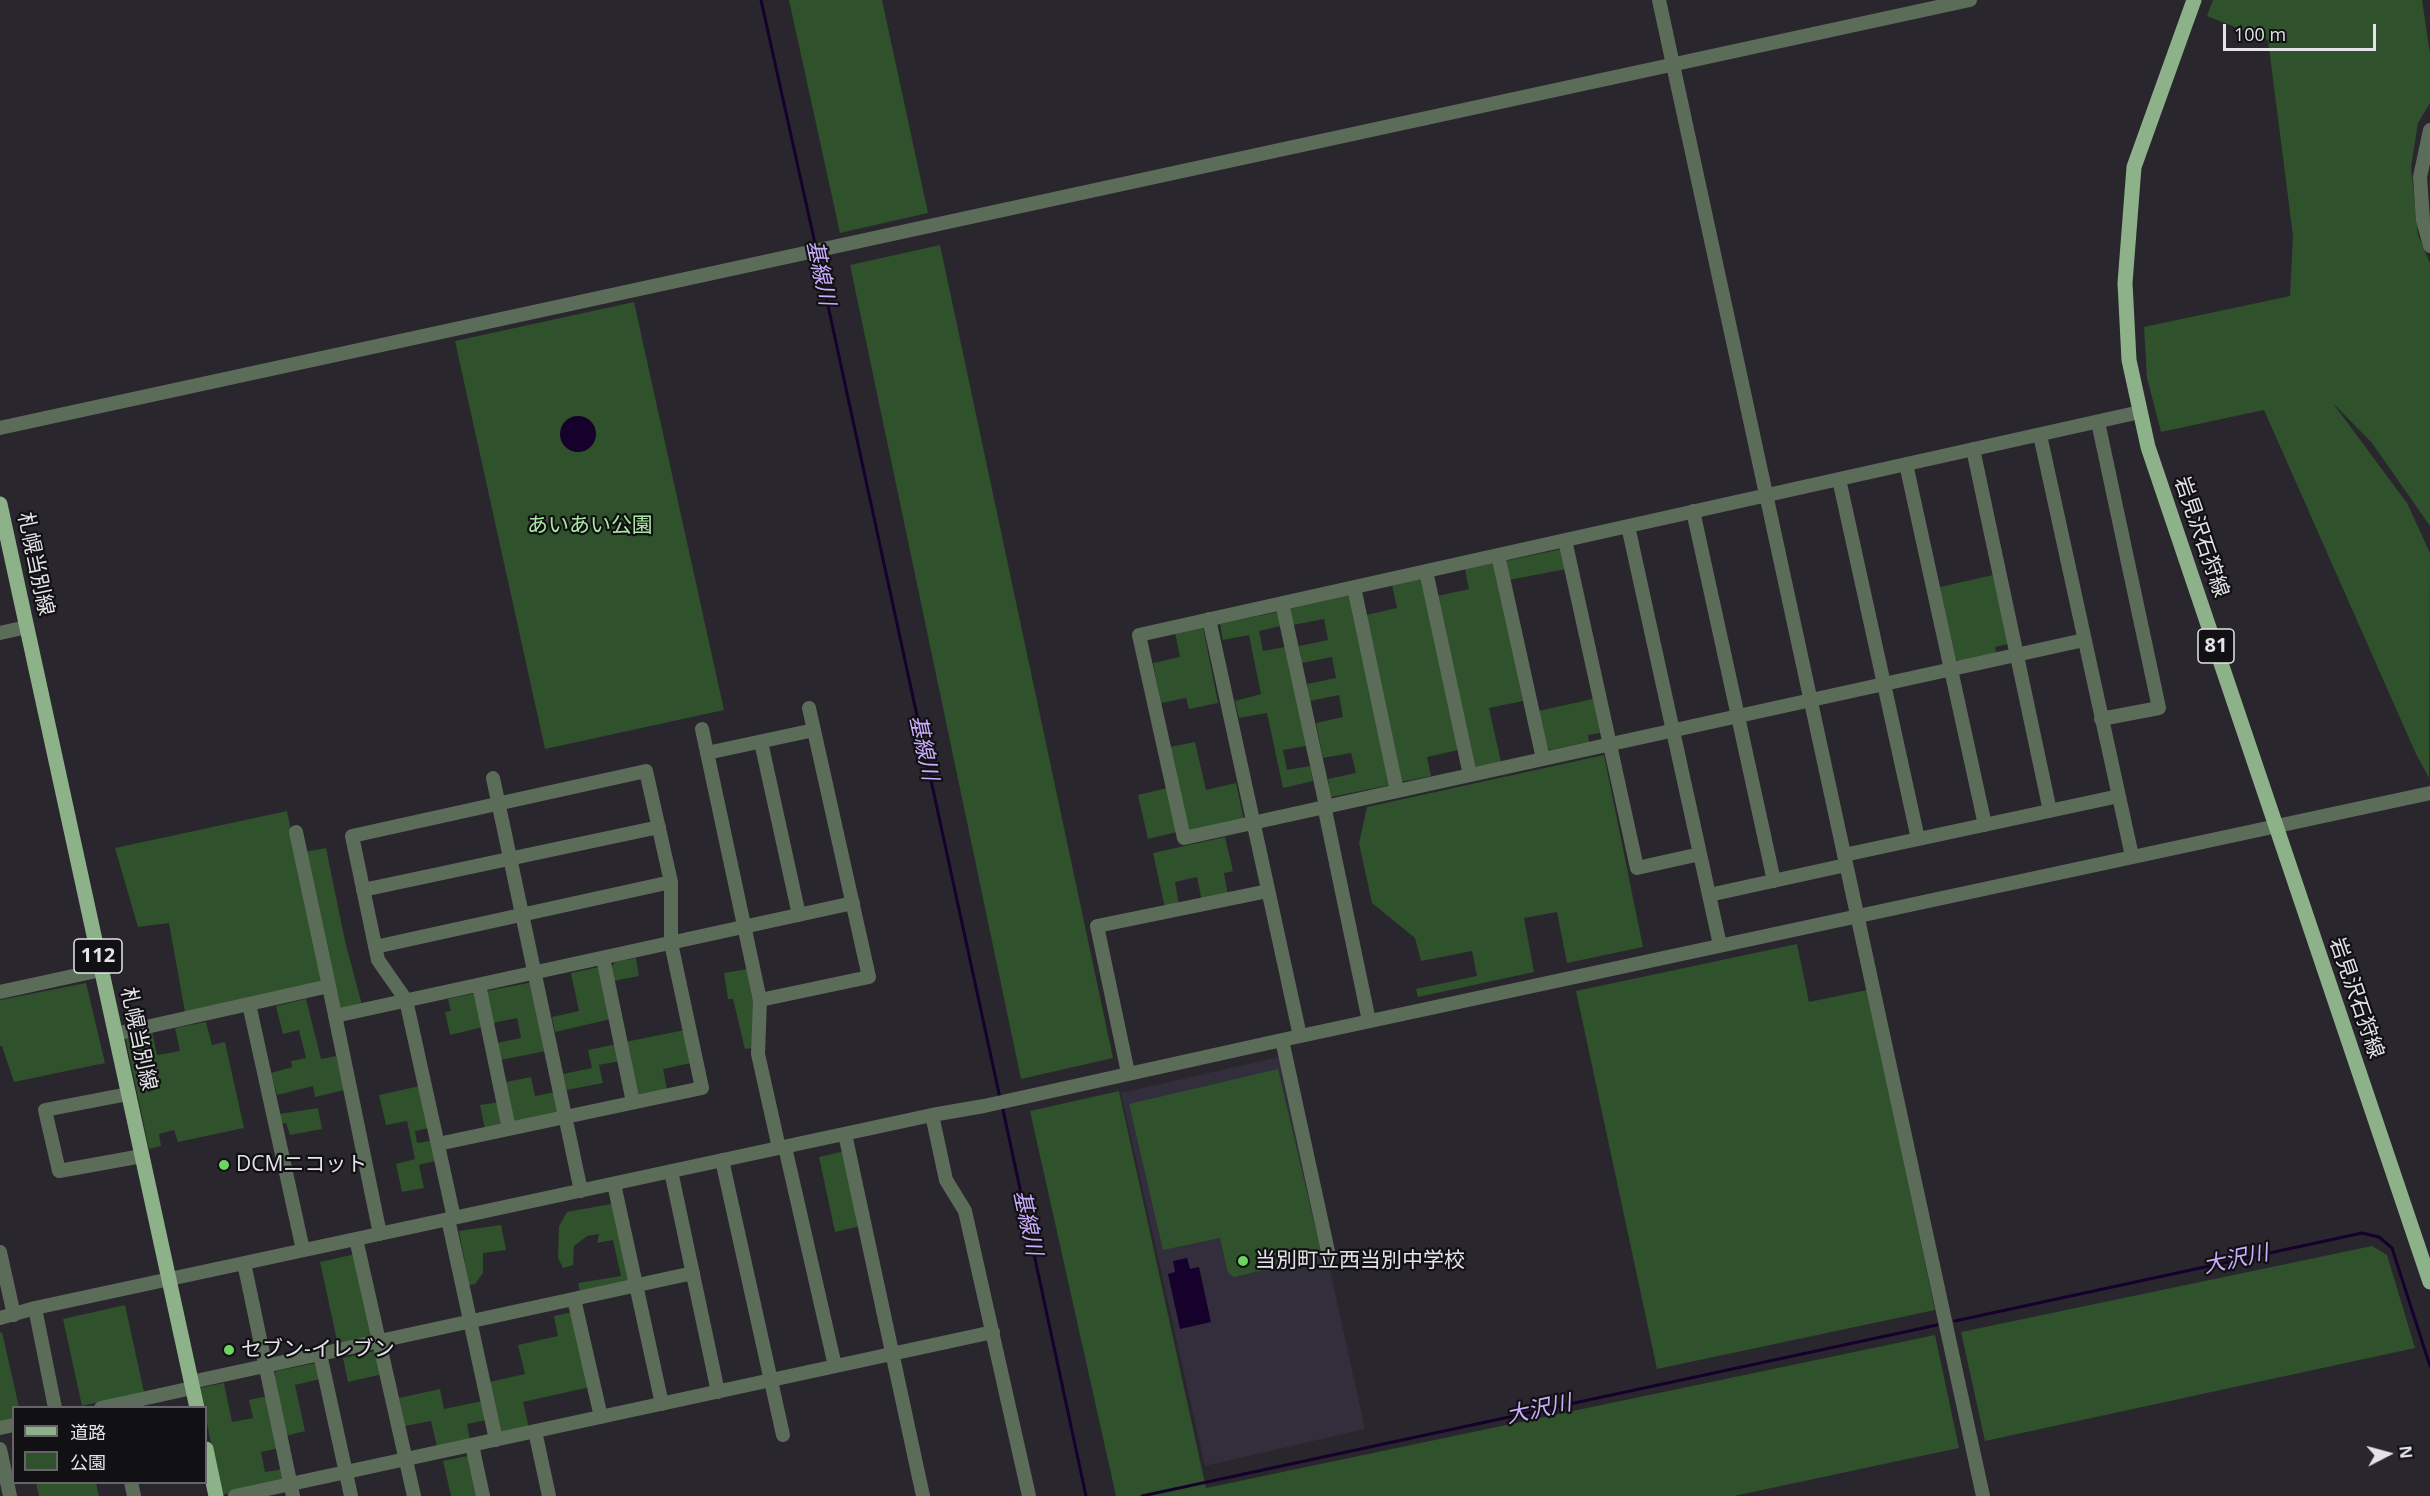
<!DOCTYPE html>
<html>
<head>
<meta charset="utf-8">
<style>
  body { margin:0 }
  #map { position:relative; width:2430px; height:1496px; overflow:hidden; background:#29262e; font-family:"Open Sans","Noto Sans JP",sans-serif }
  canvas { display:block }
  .legend { position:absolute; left:12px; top:1406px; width:195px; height:78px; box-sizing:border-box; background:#111013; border:2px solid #666469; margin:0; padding:8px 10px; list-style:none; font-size:18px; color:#e5e3e9 }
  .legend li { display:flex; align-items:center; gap:12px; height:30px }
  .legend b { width:30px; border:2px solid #666469 }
  .north { position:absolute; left:2358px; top:1424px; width:60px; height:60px; -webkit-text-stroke:4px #111013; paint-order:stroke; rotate:84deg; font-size:16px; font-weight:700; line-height:24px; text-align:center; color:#e5e3e9 }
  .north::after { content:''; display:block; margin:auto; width:21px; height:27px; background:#e5e3e9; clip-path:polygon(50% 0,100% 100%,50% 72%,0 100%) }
  .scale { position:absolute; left:2223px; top:24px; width:153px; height:27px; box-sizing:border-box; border:3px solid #e5e3e9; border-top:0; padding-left:8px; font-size:18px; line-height:21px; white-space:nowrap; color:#e5e3e9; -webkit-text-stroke:4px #111013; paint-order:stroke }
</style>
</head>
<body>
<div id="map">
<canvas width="2430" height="1496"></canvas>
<ul class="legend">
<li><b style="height:8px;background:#8db289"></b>道路</li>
<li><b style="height:16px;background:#2f512b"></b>公園</li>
</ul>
<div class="north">N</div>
<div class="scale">100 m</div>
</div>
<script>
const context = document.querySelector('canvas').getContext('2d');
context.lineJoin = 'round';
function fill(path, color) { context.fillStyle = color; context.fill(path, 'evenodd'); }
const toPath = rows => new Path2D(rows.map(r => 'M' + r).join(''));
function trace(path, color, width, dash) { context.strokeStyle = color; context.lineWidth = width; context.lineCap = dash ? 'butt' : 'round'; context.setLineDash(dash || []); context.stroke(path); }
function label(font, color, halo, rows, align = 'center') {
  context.font = font + ' "Open Sans","Noto Sans JP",sans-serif'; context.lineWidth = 4.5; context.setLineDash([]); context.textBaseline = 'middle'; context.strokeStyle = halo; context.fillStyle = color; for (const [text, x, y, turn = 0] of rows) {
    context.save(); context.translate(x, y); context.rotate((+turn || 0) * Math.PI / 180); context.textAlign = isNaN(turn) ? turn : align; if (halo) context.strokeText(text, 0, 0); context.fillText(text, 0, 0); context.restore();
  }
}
fill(toPath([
  [1283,1056,1365,1429,1205,1466,1121,1093]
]), '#332e3c');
fill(toPath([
  [789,0,882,0,928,213,840,233],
  [2213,0,2422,0,2430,54,2430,103,2418,123,2411,167,2418,235,2430,263,2430,526,2372,443,2332,402,2407,503,2430,553,2429,778,2416,754,2264,410,2161,432,2147,378,2144,327,2290,296,2293,236,2268,40,2207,16],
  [940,245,1113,1058,1021,1079,850,265],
  [634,302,724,710,545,749,455,341],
  [1562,549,1566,569,1509,580,1505,561],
  [1493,563,1523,701,1489,708,1501,762,1475,767,1437,596,1469,589,1465,569],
  [1993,575,2008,644,1995,647,1996,653,1959,661,1956,659,1940,587],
  [1422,579,1458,750,1427,757,1431,776,1401,782,1366,615,1397,608,1392,585],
  [1351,594,1390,785,1331,797,1328,779,1356,773,1351,753,1323,758,1316,723,1343,717,1339,695,1310,701,1307,684,1336,678,1332,657,1302,663,1299,646,1328,640,1324,619,1293,625,1289,607],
  [1277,612,1280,626,1259,631,1263,651,1285,647,1306,746,1283,750,1287,770,1310,766,1313,781,1283,788,1267,713,1239,718,1235,701,1261,694,1249,635,1223,640,1220,624],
  [1203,627,1218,703,1189,709,1186,698,1161,703,1153,663,1180,657,1175,632],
  [1593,699,1600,733,1588,735,1589,742,1550,750,1546,748,1538,711],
  [1195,742,1206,790,1236,783,1244,820,1189,832,1170,747],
  [1604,755,1643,947,1567,963,1557,912,1524,918,1534,972,1418,997,1416,989,1477,976,1472,951,1421,961,1415,938,1372,903,1359,843,1367,807],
  [1167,788,1177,832,1148,839,1138,795],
  [287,811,322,982,185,1012,169,923,138,927,115,848],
  [1225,837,1233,871,1224,873,1228,895,1202,901,1197,877,1175,882,1179,905,1165,908,1153,853],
  [326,848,345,941,362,1005,342,1009,335,1003,304,852],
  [1797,944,1809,1002,1867,990,1935,1310,1657,1369,1576,991],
  [636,958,639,976,613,981,611,968,615,962],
  [599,967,611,1019,555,1032,552,1017,579,1011,571,973],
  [747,969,754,1001,752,1048,745,1049,733,999,728,999,724,973],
  [533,982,546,1051,500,1060,497,1043,521,1038,517,1018,493,1023,487,991],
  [86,983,105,1063,14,1082,2,1046,0,1046,0,1000],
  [476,993,483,1027,450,1035,445,1012,451,1011,448,999],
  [306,999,321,1059,336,1056,344,1090,315,1097,313,1086,277,1095,271,1073,292,1067,291,1061,306,1058,299,1030,283,1034,276,1006],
  [206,1022,212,1045,225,1042,244,1128,178,1142,174,1130,159,1134,161,1146,149,1149,125,1036,152,1031,157,1055,180,1051,175,1028],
  [685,1030,691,1063,663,1069,667,1090,636,1097,625,1042],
  [617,1044,620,1061,599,1065,603,1083,567,1090,563,1074,592,1068,588,1050],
  [1278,1069,1322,1256,1234,1277,1228,1273,1220,1238,1163,1250,1129,1104],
  [531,1077,535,1096,555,1092,560,1114,514,1123,506,1082],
  [420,1086,429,1128,415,1131,417,1143,430,1141,435,1161,419,1165,424,1188,402,1192,396,1164,415,1159,407,1121,386,1125,379,1095],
  [1119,1091,1206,1488,1935,1335,1959,1448,1734,1496,1116,1496,1030,1111],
  [499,1102,504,1123,499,1127,485,1129,480,1105],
  [318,1108,322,1129,290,1135,286,1123,281,1124,279,1114],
  [845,1151,861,1226,835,1232,819,1157],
  [611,1204,615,1206,630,1283,580,1292,578,1283,621,1276,613,1240,597,1243,599,1234,587,1236,574,1246,573,1265,563,1268,558,1258,559,1226,567,1212],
  [501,1225,506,1250,483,1253,483,1273,475,1284,469,1285,459,1231],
  [2372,1246,2387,1255,2415,1348,1985,1441,1961,1332],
  [356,1254,374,1337,338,1345,320,1262],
  [125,1305,144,1392,82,1406,63,1319],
  [573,1312,590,1387,523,1402,529,1428,501,1434,489,1382,525,1374,518,1345,558,1336,554,1316],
  [2,1332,19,1407,14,1408,13,1421,0,1424,0,1333],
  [378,1350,383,1374,348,1382,343,1358],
  [316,1363,320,1379,295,1385,305,1431,285,1436,274,1379,276,1371],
  [224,1383,232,1422,253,1418,249,1400,268,1396,279,1448,261,1452,265,1472,284,1469,286,1482,221,1495,206,1418,206,1408,203,1407,199,1388],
  [440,1389,444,1409,483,1401,487,1420,467,1424,470,1440,437,1447,431,1421,405,1426,399,1398],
  [468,1456,477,1496,451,1496,443,1461],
  [36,1483,96,1483,99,1496,39,1496]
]), '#2f512b');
fill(toPath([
  '560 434a18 18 0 1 1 36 0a18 18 0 1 1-36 0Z',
  [1187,1258,1190,1269,1199,1267,1211,1322,1180,1329,1168,1274,1175,1272,1173,1261]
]), '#15012b');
trace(toPath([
  [761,0,816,248],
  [817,255,1000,1098],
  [1002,1105,1086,1496],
  [1955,1321,2362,1233,2379,1237,2392,1248,2430,1366],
  [1142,1496,1937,1325]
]), '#15012b', 3);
trace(toPath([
  [1659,0,1983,1496],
  [2430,130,2420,177,2423,220,2430,246],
  [2098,422,2159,708,2101,719],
  [0,428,1970,0],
  [2040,435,2132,856],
  [1973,449,2050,811],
  [1906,464,1985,825],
  [1839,479,1918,839],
  [1693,511,1774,881],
  [1628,526,1720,945],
  [1565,540,1637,868,1700,854],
  [1498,555,1543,759],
  [1426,571,1470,775],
  [1354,587,1397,791],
  [1282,603,1326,806,1326,815,1369,1021],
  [1209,619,1300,1036],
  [0,633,27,627],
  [2084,640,1184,838,1139,635,2140,412],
  [702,729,760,1000,758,1054,779,1148],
  [761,742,799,915],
  [707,753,814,730],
  [493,778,581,1191],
  [296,832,329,986],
  [1844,855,2119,796],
  [363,890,659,827],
  [1709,895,1846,865],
  [375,947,671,882],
  [603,958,633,1102],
  [479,985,509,1129],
  [0,992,101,970],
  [760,1000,869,977,809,708],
  [249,1004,303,1250],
  [335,1016,853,903],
  [115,1034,329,986,380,1234],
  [1282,1040,1329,1256],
  [1128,1073,1097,926,1268,891],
  [128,1094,45,1110,59,1171,142,1156],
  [932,1115,946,1180,965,1211,1029,1496],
  [845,1134,923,1496],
  [438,1144,702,1088,671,943,671,882,646,771,352,836,378,960,406,1000,454,1218],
  [785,1147,835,1366],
  [722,1160,783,1435],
  [671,1171,718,1392],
  [614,1184,662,1404],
  [448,1219,496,1440],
  [356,1239,414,1496],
  [0,1252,14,1315],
  [244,1263,293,1496],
  [574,1299,601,1417],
  [35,1308,55,1408],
  [0,1318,35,1308,932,1115,984,1106,1282,1040,2430,793],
  [320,1354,351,1496],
  [191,1382,693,1273],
  [101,1408,192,1388],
  [0,1428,14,1425],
  [535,1431,549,1496],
  [472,1445,483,1496],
  [0,1449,10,1496],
  [131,1482,134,1496],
  [235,1496,993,1332]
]), '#5b6d59', 14);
trace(toPath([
  [2194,0,2134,167,2125,283,2129,360,2148,447,2430,1282],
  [0,504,197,1408],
  [206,1449,216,1496]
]), '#8db289', 15);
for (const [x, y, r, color] of [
  [224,1165,6,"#6dd361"],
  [1243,1261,6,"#6dd361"],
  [229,1350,6,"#6dd361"]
]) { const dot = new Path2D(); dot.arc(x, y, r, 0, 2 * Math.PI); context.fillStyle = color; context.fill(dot); trace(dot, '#111013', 2); }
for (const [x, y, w] of [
  [2216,646,36],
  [98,956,48]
]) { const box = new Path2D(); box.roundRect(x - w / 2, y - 17, w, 34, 4.5); context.fillStyle = '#111013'; context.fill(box); trace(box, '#e5e3e9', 1.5); }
label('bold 20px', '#e5e3e9', null, [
  ["81",2216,646],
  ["112",98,956]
]);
label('21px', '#abe8a3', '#111013', [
  ["あいあい公園",590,526]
]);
label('21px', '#e5e3e9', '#111013', [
  ["岩見沢石狩線",2201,537,71],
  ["札幌当別線",35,564,78],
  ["岩見沢石狩線",2356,998,71],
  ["札幌当別線",138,1039,78]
]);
label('21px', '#e5e3e9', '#111013', [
  ["DCMニコット",236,1165],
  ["当別町立西当別中学校",1255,1261],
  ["セブン-イレブン",241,1350]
], 'left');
label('italic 22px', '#caadfc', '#111013', [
  ["基線川",820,273,78],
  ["基線川",923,748,78],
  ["基線川",1027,1223,78],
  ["大沢川",2236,1260,-12],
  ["大沢川",1539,1410,-12]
]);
</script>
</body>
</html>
